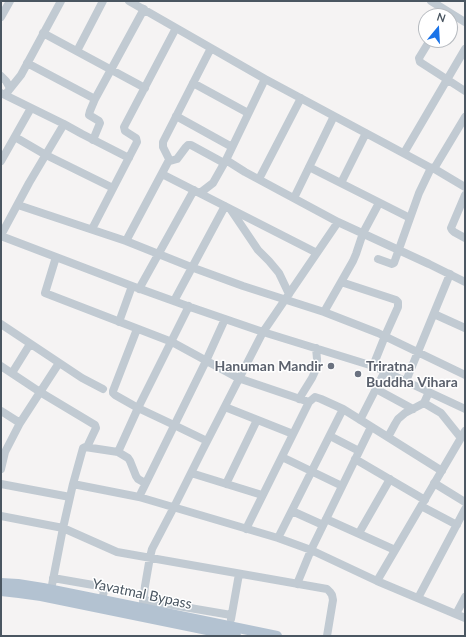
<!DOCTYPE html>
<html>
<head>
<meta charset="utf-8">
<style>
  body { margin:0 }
  #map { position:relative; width:466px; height:637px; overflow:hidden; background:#f5f3f3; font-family:Lato,sans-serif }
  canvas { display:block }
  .frame { position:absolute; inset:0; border:2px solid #4a5661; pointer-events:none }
  .north { position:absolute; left:418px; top:8px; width:40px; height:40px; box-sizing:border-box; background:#fff; border:1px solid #b7bbc0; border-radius:50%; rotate:18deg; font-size:11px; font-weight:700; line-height:16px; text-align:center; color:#4a5661 }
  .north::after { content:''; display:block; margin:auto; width:14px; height:18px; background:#1a73e8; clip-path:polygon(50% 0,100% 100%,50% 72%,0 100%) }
</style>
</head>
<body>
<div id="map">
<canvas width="466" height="637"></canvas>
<div class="frame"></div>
<div class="north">N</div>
</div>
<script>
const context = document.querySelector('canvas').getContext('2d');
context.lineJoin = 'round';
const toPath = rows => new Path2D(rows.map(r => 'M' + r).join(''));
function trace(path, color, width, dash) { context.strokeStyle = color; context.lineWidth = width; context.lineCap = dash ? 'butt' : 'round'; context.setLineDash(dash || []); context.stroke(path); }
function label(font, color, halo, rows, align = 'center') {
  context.font = font + ' Lato,sans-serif'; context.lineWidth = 3; context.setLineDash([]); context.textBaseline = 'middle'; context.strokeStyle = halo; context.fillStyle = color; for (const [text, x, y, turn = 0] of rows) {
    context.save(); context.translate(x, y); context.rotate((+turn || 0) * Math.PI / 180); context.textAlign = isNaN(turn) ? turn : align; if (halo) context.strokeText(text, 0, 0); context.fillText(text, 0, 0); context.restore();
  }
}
trace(toPath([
  [129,1,265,79,431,168,435,167,465,117],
  [431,1,465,22],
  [1,17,10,1],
  [43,33,145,88],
  [430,40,419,58,420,62,465,91],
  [77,51,103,1],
  [27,63,95,99],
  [1,76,6,81,10,88],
  [265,79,226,160,245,172,338,222,429,264,465,282],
  [193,83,248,113],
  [1,93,64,124,82,134,129,158],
  [5,95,21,75,61,1],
  [176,116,232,147],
  [15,137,46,155,113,188],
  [93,140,100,123,99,121,89,115,90,111,95,99,144,9],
  [404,153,465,49],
  [1,161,31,108],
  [170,161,163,147,163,142,211,48],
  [309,167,410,218],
  [433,168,465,187],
  [162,174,317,253],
  [259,179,301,98],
  [341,183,366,133],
  [200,193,213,183,226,160],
  [465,195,451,228,452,230,454,232,465,238],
  [294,198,334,116],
  [18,205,126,241,191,267,243,286,324,312,378,333,465,375],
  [231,210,258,250,269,261,279,273,289,294],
  [92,229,137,142,136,138,125,131,124,127,176,28],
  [1,235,29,183,64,124],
  [1,236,132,286,193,308,263,332,373,366,465,409],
  [126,241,168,162,170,161,177,159,186,147,188,145,191,145,224,163],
  [56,257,45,293,172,342,238,378,309,402],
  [378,259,392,264,394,263,419,193,431,168],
  [341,282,396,300,398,302,398,307,385,336,373,366],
  [139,289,194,190],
  [174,301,225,206],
  [324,312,353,261,356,254,363,233,379,203],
  [434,314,465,328],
  [119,322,132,286],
  [1,324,82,378,103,389],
  [137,329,113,391,113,393,115,395,138,408,174,425,207,441],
  [1,366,40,392,95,425,96,428,87,447],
  [12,373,30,344],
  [406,381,450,274],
  [376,389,413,409],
  [299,399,312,378,316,369,317,359,316,348],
  [424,403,441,413,461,438],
  [225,407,293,434],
  [1,411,20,423],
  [360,420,385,371],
  [330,436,359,451],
  [388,437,395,424,398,419,405,413,424,403,429,392],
  [118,452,128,458,130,461,136,476,138,479,145,483],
  [282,457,342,486],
  [355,459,425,500],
  [1,469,5,452,20,423,59,363],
  [191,473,262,495],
  [434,483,465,502],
  [1,484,70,497],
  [73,484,139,497,278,538,311,550,377,581,465,618],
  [226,484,257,420],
  [139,497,206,361,225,319],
  [421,506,457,525],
  [292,511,323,525],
  [1,516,63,528,117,552,327,589,330,592,332,595,333,600,327,636],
  [326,519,395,550],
  [246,529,309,402,315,397,321,399,343,409,442,471],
  [359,533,390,479],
  [278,538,343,409],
  [53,578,99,586,104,591,102,600],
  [377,581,465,431],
  [297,584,311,550,371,427],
  [51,590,63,528,73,484,83,448,85,447,118,452,138,408,189,306],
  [418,598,465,509],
  [143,600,231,615],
  [142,612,145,586,150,557,152,549,174,507,202,451,263,332,338,222],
  [456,614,465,597],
  [231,619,239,574]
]), '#c1cad2', 8);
trace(toPath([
  [1,583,18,584,43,588,122,604,277,636],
  [1,591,19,593,41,596,236,636]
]), '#b3c2d1', 10);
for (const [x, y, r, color] of [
  [331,366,4,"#6b7280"],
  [358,374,4,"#6b7280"]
]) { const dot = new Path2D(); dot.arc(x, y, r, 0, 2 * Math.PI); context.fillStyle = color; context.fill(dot); trace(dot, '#fff', 1.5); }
label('bold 14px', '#5b616d', '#fff', [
  ["Hanuman Mandir",323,366],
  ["Triratna",366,366,"left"],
  ["Buddha Vihara",366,382,"left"]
], 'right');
label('14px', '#4a5661', '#fff', [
  ["Yavatmal Bypass",142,594,12]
]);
</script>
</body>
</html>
